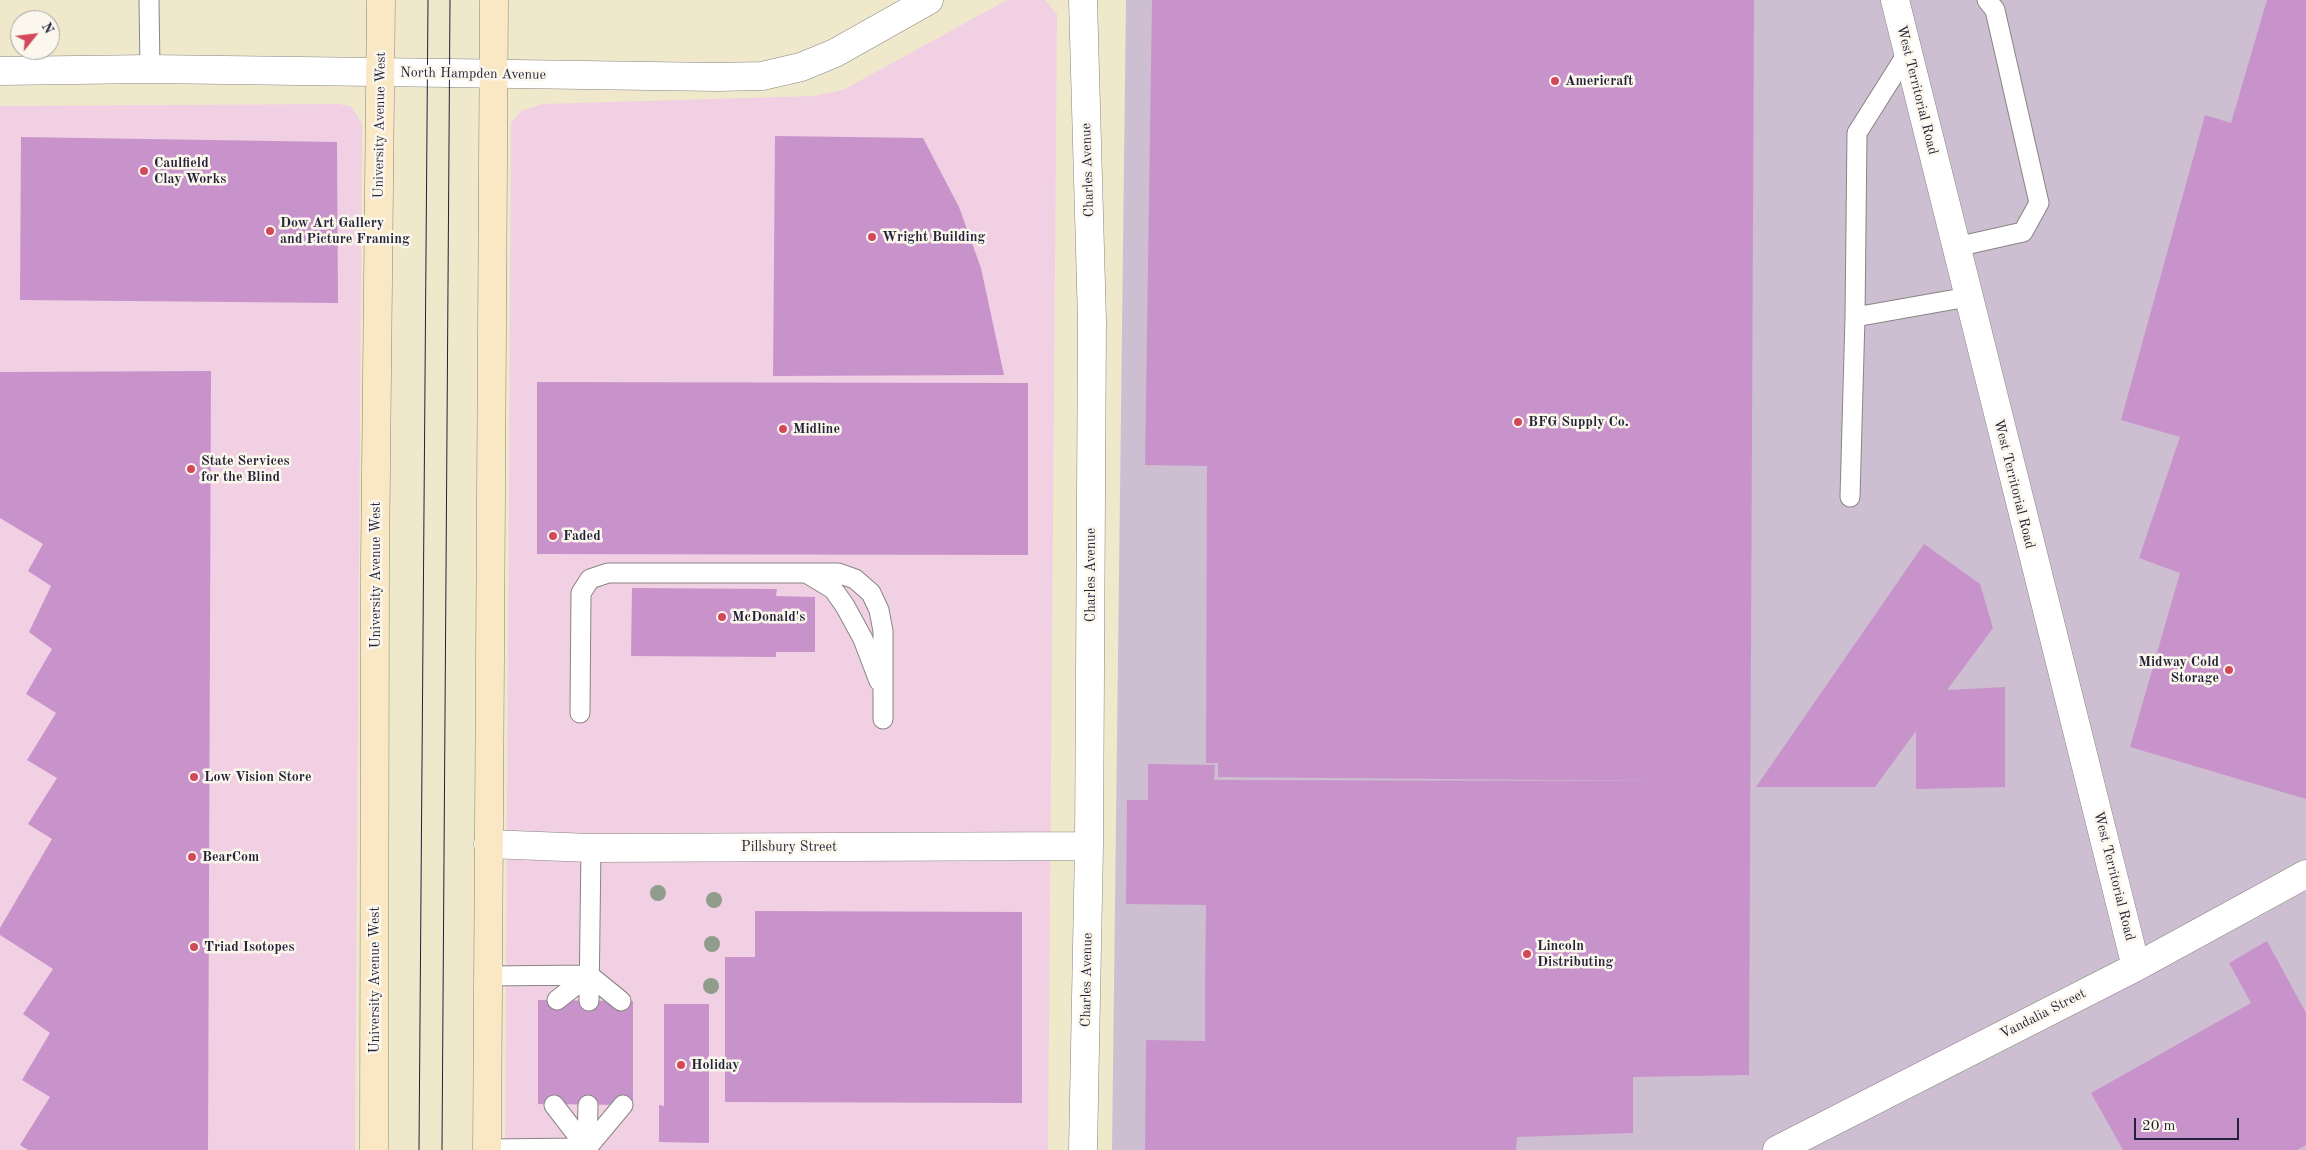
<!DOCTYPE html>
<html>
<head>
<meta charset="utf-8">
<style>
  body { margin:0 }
  #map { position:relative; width:2306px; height:1150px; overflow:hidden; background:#efe8cb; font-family:"Old Standard TT",serif }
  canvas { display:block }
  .north { position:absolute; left:10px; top:10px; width:50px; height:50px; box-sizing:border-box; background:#fbf7ec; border:1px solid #a4a2a5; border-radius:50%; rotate:61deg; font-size:14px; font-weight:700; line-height:20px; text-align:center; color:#22223b }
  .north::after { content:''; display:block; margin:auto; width:18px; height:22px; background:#d1495b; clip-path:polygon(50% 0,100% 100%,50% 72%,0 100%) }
  .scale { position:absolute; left:2134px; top:1118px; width:105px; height:22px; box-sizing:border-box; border:2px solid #22223b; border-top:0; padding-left:6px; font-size:15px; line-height:18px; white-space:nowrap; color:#22223b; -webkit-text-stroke:4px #fbf7ec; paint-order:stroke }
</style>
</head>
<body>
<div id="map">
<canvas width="2306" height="1150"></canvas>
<div class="north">N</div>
<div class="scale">20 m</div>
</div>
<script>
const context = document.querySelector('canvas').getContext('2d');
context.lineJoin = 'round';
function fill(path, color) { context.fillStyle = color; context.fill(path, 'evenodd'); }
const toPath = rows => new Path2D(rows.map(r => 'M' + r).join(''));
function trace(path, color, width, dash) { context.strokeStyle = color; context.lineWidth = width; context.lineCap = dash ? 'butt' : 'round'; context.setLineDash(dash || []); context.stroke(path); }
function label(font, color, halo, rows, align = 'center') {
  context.font = font + ' "Old Standard TT",serif'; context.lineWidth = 5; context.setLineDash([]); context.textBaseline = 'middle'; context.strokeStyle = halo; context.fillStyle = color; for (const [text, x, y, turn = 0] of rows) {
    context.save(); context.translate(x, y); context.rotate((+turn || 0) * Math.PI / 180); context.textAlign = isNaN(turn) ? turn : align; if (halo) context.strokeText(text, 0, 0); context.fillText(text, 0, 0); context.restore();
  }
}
fill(toPath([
  [1007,0,1045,0,1057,14,1048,1150,505,1150,511,123,521,111,543,104,813,96,843,90],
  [339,104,352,107,362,124,355,1150,0,1150,0,106]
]), '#f1d0e3');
fill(toPath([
  [1126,0,2306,0,2306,1150,1112,1150]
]), '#cebed1');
fill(toPath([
  [1152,0,1754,0,1749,1075,1633,1077,1633,1133,1517,1137,1516,1150,1145,1150,1146,1040,1205,1041,1205,990,1206,905,1126,904,1127,800,1148,800,1148,764,1215,765,1214,780,1663,781,1218,777,1218,763,1206,763,1207,466,1145,465],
  [2267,0,2306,0,2306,799,2130,747,2180,573,2139,558,2180,437,2121,420,2205,115,2231,123],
  [775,136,923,138,959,207,981,268,1004,375,773,376],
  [21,137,337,142,338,303,20,300],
  [211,371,208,1150,28,1150,20,1145,50,1097,22,1080,50,1033,23,1014,53,969,0,935,0,928,52,839,28,824,57,778,27,760,56,713,26,694,52,649,29,632,51,586,28,571,43,544,0,518,0,372],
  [537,382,1028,383,1028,555,537,554],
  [1924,544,1980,584,1993,628,1947,690,2005,687,2005,787,1916,789,1916,731,1875,787,1756,787],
  [632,588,777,589,776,596,815,597,815,652,776,652,776,657,631,656],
  [755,911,1022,912,1022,1103,725,1102,725,957,755,957],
  [2267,941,2306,1013,2306,1145,2297,1150,2123,1150,2091,1093,2251,1003,2229,963],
  [538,1000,633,1001,633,1105,538,1104],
  [664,1004,709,1004,709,1143,659,1142,659,1105,664,1106]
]), '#c893cb');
const service = toPath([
  [149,0,150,69],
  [1908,52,1857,133,1855,317,1968,297],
  [1956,247,2023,232,2039,203,1995,10,1987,0],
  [1850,497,1855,317],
  [808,574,833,589,845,606,863,639,879,681],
  [580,713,581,593,590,579,608,573,838,573,855,579,871,593,879,610,883,631,883,719],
  [487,976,589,975],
  [557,1000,589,975,621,1001],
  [589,1001,591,848],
  [554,1105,587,1148,623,1105],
  [487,1149,587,1148,588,1105]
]);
const minor = toPath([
  [1083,0,1092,321,1089,846,1083,1150],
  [0,71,150,69,449,73],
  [488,844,591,848,1089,846]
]);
const tertiary = toPath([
  [1895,0,2136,967],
  [449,73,717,77,762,76,801,67,835,53,929,0],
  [1777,1150,2136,967,2306,874]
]);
const secondary = toPath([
  [374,1150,375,564,381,0],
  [487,1150,494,0]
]);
trace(service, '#888583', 21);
trace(minor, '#888583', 29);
trace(tertiary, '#888583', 29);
trace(secondary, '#888583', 29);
trace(service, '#fff', 19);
trace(minor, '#fff', 28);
trace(tertiary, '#fff', 28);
trace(secondary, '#fae7c3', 28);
trace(toPath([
  [419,1150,428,0],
  [442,1150,450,0]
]), '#22223b', 1);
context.fillStyle = '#909c8c';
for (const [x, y] of [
  [658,893],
  [714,900],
  [712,944],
  [711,986]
]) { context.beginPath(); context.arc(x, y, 8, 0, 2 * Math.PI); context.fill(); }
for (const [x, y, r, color] of [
  [1555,81,5,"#d1495b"],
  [144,171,5,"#d1495b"],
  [270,231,5,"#d1495b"],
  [872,237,5,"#d1495b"],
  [1518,422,5,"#d1495b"],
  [783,429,5,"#d1495b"],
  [191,469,5,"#d1495b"],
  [553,536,5,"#d1495b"],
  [722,617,5,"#d1495b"],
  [2229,670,5,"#d1495b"],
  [194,777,5,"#d1495b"],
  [192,857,5,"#d1495b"],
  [194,947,5,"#d1495b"],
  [1527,954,5,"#d1495b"],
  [681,1065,5,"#d1495b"]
]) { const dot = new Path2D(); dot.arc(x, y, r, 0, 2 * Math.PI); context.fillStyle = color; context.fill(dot); trace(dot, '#fbf7ec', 2); }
label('14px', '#22223b', '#fbf7ec', [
  ["North Hampden Avenue",473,74,1],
  ["West Territorial Road",1917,90,76],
  ["University Avenue West",380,125,-89],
  ["Charles Avenue",1088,170,-92],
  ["West Territorial Road",2014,484,76],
  ["University Avenue West",376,575,-90],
  ["Charles Avenue",1091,575,-90],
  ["Pillsbury Street",789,847],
  ["West Territorial Road",2114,876,76],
  ["University Avenue West",375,980,-90],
  ["Charles Avenue",1087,980,-89],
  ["Vandalia Street",2043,1014,-27]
]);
label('bold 14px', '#22223b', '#fbf7ec', [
  ["Americraft",1565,81],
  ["Caulfield",154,163],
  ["Clay Works",154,179],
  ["Dow Art Gallery",280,223],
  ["and Picture Framing",280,239],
  ["Wright Building",882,237],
  ["BFG Supply Co.",1528,422],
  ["Midline",793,429],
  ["State Services",201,461],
  ["for the Blind",201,477],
  ["Faded",563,536],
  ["McDonald's",732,617],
  ["Midway Cold",2219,662,"right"],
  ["Storage",2219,678,"right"],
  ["Low Vision Store",204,777],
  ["BearCom",202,857],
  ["Lincoln",1537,946],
  ["Distributing",1537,962],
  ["Triad Isotopes",204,947],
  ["Holiday",691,1065]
], 'left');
</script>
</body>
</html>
